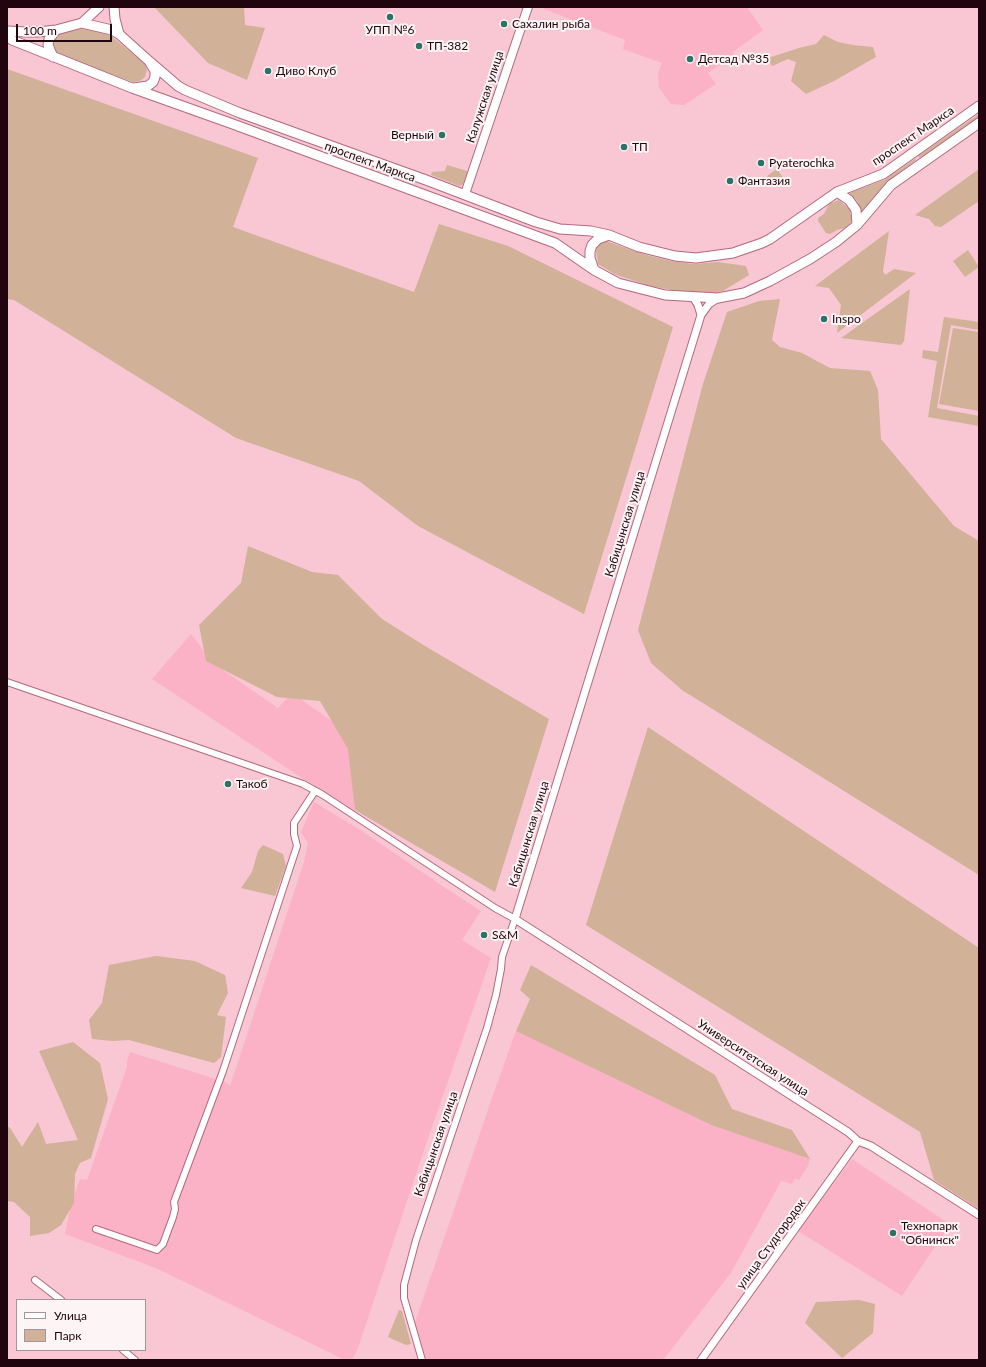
<!DOCTYPE html>
<html>
<head>
<meta charset="utf-8">
<style>
  body { margin:0 }
  #map { position:relative; width:986px; height:1367px; overflow:hidden; background:#f9c6d3; font-family:Lato,sans-serif }
  canvas { display:block }
  .frame { position:absolute; inset:0; border:8px solid #20050e; pointer-events:none }
  .legend { position:absolute; left:16px; top:1299px; width:130px; height:52px; box-sizing:border-box; background:#fdf4f6; border:1px solid #a59499; margin:0; padding:5px 7px; list-style:none; font-size:12px; color:#20050e }
  .legend li { display:flex; align-items:center; gap:8px; height:20px }
  .legend b { width:20px; border:1px solid #a59499 }
  .scale { position:absolute; left:16px; top:24px; width:96px; height:18px; box-sizing:border-box; border:2px solid #20050e; border-top:0; padding-left:5px; font-size:12px; line-height:14px; white-space:nowrap; color:#20050e; -webkit-text-stroke:3px #fdf4f6; paint-order:stroke }
</style>
</head>
<body>
<div id="map">
<canvas width="986" height="1367"></canvas>
<div class="frame"></div>
<ul class="legend">
<li><b style="height:5px;background:#fff"></b>Улица</li>
<li><b style="height:11px;background:#d1b197"></b>Парк</li>
</ul>
<div class="scale">100 m</div>
</div>
<script>
const context = document.querySelector('canvas').getContext('2d');
context.lineJoin = 'round';
function fill(path, color) { context.fillStyle = color; context.fill(path, 'evenodd'); }
const toPath = rows => new Path2D(rows.map(r => 'M' + r).join(''));
function trace(path, color, width, dash) { context.strokeStyle = color; context.lineWidth = width; context.lineCap = dash ? 'butt' : 'round'; context.setLineDash(dash || []); context.stroke(path); }
function label(font, color, halo, rows, align = 'center') {
  context.font = font + ' Lato,sans-serif'; context.lineWidth = 4; context.setLineDash([]); context.textBaseline = 'middle'; context.strokeStyle = halo; context.fillStyle = color; for (const [text, x, y, turn = 0] of rows) {
    context.save(); context.translate(x, y); context.rotate((+turn || 0) * Math.PI / 180); context.textAlign = isNaN(turn) ? turn : align; if (halo) context.strokeText(text, 0, 0); context.fillText(text, 0, 0); context.restore();
  }
}
fill(toPath([
  [545,7,747,7,763,30,733,52,734,55,708,73,716,84,684,105,671,104,659,88,658,73,662,63,623,49,625,40,544,9],
  [191,634,214,664,278,708,292,693,336,724,350,754,355,813,152,679],
  [314,802,359,829,447,889,481,911,462,940,491,958,423,1153,358,1348,352,1360,345,1360,158,1269,65,1234,71,1204,80,1179,87,1180,127,1067,127,1061,130,1052,225,1082,230,1086,304,862,308,843,301,832],
  [516,1031,711,1125,810,1159,808,1166,799,1180,795,1178,792,1184,781,1181,731,1273,663,1360,426,1360,414,1325,458,1198,493,1095],
  [852,1159,948,1223,946,1230,902,1296,798,1231]
]), '#fbb2c6');
fill(toPath([
  [154,7,244,7,245,25,265,28,247,80,208,63],
  [82,29,93,29,111,36,145,64,147,70,145,77,140,81,133,82,56,54,51,42,57,34],
  [824,35,838,42,853,45,873,47,876,57,834,81,806,94,791,81,796,62,788,59,772,66,768,58,799,48,816,44],
  [7,69,258,158,233,227,414,292,439,224,508,246,673,327,584,614,418,526,359,481,236,438,14,300,7,299],
  [979,114,979,117,920,158,918,156],
  [915,159,916,160,886,183,861,213,858,202,856,199,849,193,884,180],
  [447,165,467,171,467,174,463,184,460,186,457,185,431,175,432,172,445,171],
  [777,169,784,179,774,186,767,176],
  [979,169,979,201,941,227,935,226,929,219,915,215],
  [839,200,849,209,851,215,851,222,845,228,837,230,830,234,826,233,818,221,818,218,824,214,829,204],
  [889,231,883,271,885,275,894,269,916,273,837,333,841,305,829,288,815,286],
  [606,241,646,255,671,261,694,264,718,262,746,266,749,275,723,291,712,293,678,291,650,286,614,274,598,264,596,249,601,242],
  [968,250,979,267,965,277,953,261],
  [910,289,904,341,901,345,841,338],
  [780,299,772,340,780,347,802,353,830,368,870,371,878,390,881,439,954,526,979,541,979,875,682,690,651,663,638,630,703,384,727,312,759,301],
  [944,317,979,322,979,330,951,325,937,408,979,416,979,426,928,417,937,361,922,358,923,350,938,352],
  [953,328,979,332,979,411,939,404],
  [248,546,312,572,338,575,382,619,425,646,549,719,495,892,355,810,348,749,320,701,277,697,206,661,199,625,241,583],
  [648,727,979,948,979,1209,934,1180,920,1132,586,925],
  [263,845,283,854,286,866,275,896,241,888,252,872,258,851],
  [156,956,195,961,225,975,228,993,217,1015,226,1017,221,1057,214,1063,129,1040,112,1041,92,1039,89,1020,102,1003,109,965],
  [531,965,715,1075,732,1109,792,1130,810,1159,711,1125,516,1031,530,999,520,990],
  [73,1042,100,1063,108,1099,91,1158,80,1163,75,1174,74,1203,61,1225,49,1233,30,1236,30,1217,14,1202,7,1201,7,1126,10,1128,22,1147,38,1122,46,1144,78,1140,39,1051],
  [859,1300,875,1304,873,1333,842,1358,805,1323,816,1302],
  [399,1310,402,1311,411,1344,406,1345,388,1337]
]), '#d1b197');
const minor = toPath([
  [7,682,303,784,323,795,495,908,515,919,502,957,501,969,496,995,487,1028,416,1240,404,1285,404,1298,422,1360],
  [96,1229,157,1250,163,1244,173,1217,175,1209,174,1202,223,1071,297,846,294,834,294,823,315,791],
  [35,1280,61,1300],
  [123,1350,135,1360]
]);
const tertiary = toPath([
  [693,297,698,305,701,315],
  [718,298,709,304,701,315,515,919,848,1132,858,1141,871,1146,979,1215],
  [701,1360,858,1141]
]);
const secondary = toPath([
  [465,194,528,7]
]);
const primary = toPath([
  [114,7,115,19,119,34],
  [82,23,99,7],
  [7,31,26,32,38,32,56,30,82,23,112,30,119,34,149,61,155,71,155,77,153,82,148,86,134,88],
  [7,36,12,40,132,88,230,123,555,243,594,270,618,283,665,295,718,298,744,293,770,281,810,259,836,242,857,225,891,185,979,123],
  [53,57,48,45,49,39,56,30],
  [149,61,178,86,185,90,240,113,426,180,536,222,560,229,591,231,609,235,639,247,675,256,696,258,733,253,762,243,770,239,837,192,883,174,893,167,979,106],
  [837,192,849,200,856,210,857,225],
  [594,270,590,258,590,251,592,245,598,239,609,235]
]);
trace(minor, '#b4687f', 8);
trace(tertiary, '#b4687f', 9);
trace(secondary, '#b4687f', 10);
trace(primary, '#b4687f', 11);
trace(minor, '#fff', 6);
trace(tertiary, '#fff', 7);
trace(secondary, '#fff', 8);
trace(primary, '#fff', 9);
for (const [x, y, r, color] of [
  [390,17,4,"#2c7267"],
  [504,24,4,"#2c7267"],
  [419,46,4,"#2c7267"],
  [690,59,4,"#2c7267"],
  [268,71,4,"#2c7267"],
  [442,135,4,"#2c7267"],
  [624,147,4,"#2c7267"],
  [761,163,4,"#2c7267"],
  [730,181,4,"#2c7267"],
  [824,319,4,"#2c7267"],
  [228,784,4,"#2c7267"],
  [484,935,4,"#2c7267"],
  [893,1233,4,"#2c7267"]
]) { const dot = new Path2D(); dot.arc(x, y, r, 0, 2 * Math.PI); context.fillStyle = color; context.fill(dot); trace(dot, '#fdf4f6', 1.5); }
label('12px', '#20050e', '#fdf4f6', [
  ["Сахалин рыба",512,24],
  ["УПП №6",390,30,"center"],
  ["ТП-382",427,46],
  ["Детсад №35",698,59],
  ["Диво Клуб",276,71],
  ["Верный",434,135,"right"],
  ["ТП",632,147],
  ["Pyaterochka",769,163],
  ["Фантазия",738,181],
  ["Inspo",832,319],
  ["Такоб",236,784],
  ["S&M",492,935],
  ["Технопарк",901,1226],
  ["\"Обнинск\"",901,1240]
], 'left');
label('12px', '#20050e', '#fdf4f6', [
  ["Калужская улица",485,97,-72],
  ["проспект Маркса",913,136,-34],
  ["проспект Маркса",370,162,20],
  ["Кабицынская улица",625,524,-73],
  ["Кабицынская улица",529,834,-73],
  ["Университетская улица",753,1058,33],
  ["Кабицынская улица",436,1144,-71],
  ["улица Студгородок",771,1244,-54]
]);
</script>
</body>
</html>
